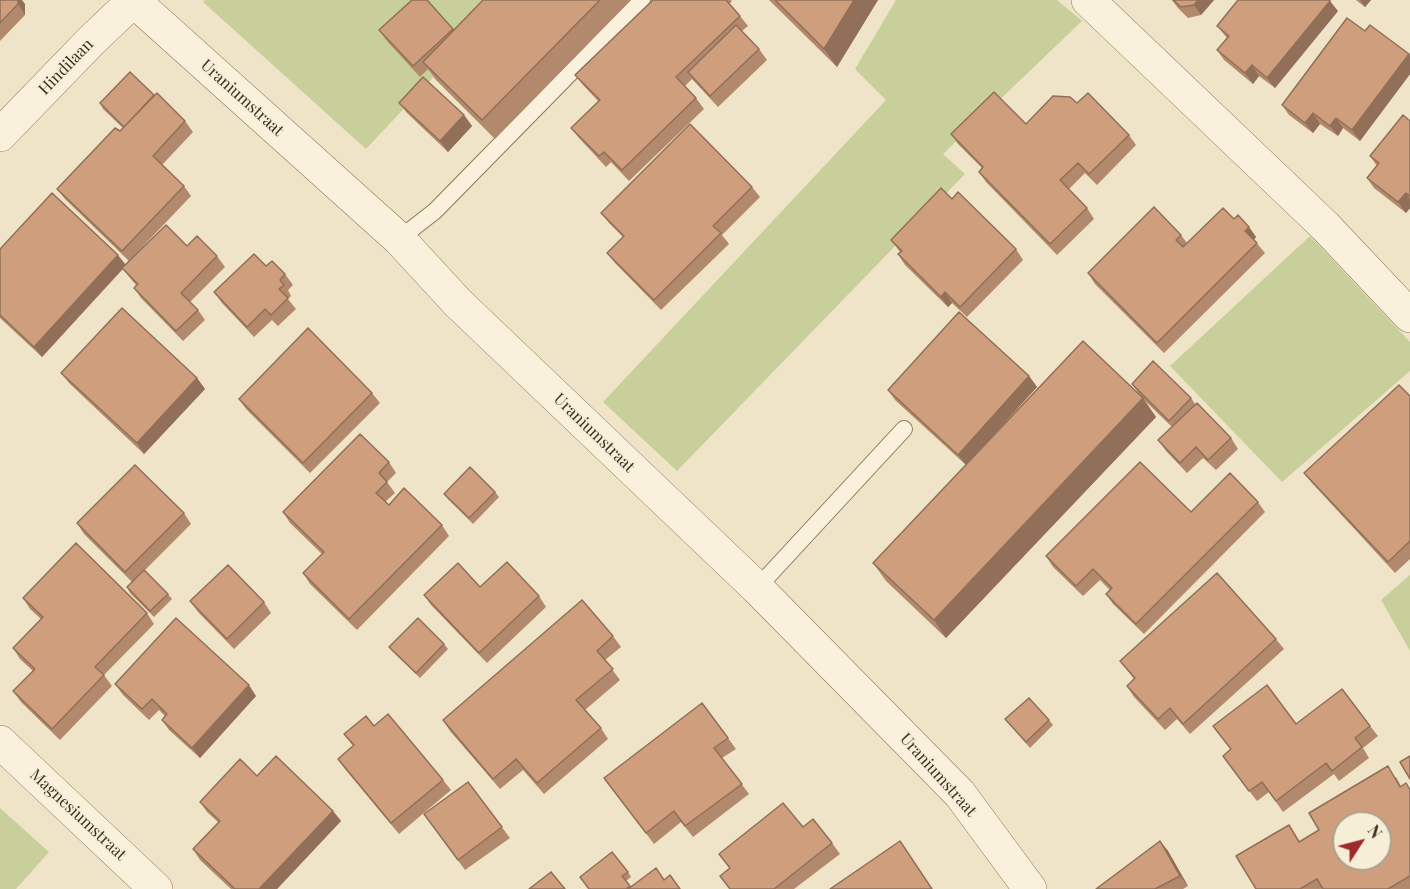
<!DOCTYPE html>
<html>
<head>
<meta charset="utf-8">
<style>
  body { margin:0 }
  #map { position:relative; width:1410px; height:889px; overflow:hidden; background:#f0e4c8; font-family:"Playfair Display",serif }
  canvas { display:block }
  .north { position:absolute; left:1332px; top:811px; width:60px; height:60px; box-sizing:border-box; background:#f7eed8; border:2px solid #ada18e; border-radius:50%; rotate:54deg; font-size:16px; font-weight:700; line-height:24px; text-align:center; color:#3d2e20 }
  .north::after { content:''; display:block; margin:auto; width:21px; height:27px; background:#9e2a2b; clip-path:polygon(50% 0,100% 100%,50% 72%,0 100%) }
</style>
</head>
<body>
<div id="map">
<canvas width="1410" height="889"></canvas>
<div class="north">N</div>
</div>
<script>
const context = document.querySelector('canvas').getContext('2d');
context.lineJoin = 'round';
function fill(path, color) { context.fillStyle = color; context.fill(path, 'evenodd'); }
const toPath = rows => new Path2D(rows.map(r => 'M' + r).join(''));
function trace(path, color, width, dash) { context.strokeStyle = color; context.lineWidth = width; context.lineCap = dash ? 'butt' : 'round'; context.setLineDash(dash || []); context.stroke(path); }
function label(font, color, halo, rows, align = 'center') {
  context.font = font + ' "Playfair Display",serif'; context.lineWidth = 4.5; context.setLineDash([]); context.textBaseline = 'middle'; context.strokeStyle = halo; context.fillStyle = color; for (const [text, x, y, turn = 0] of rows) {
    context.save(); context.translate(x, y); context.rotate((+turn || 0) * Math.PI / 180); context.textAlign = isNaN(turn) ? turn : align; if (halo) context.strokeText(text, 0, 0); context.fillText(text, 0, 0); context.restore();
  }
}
fill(toPath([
  [205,0,506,0,366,149,203,2],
  [896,0,1057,0,1082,21,943,154,965,174,677,471,603,402,886,100,855,69],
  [1310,236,1410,342,1410,371,1282,482,1170,366],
  [1410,575,1410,651,1381,600],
  [0,808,49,852,16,889,0,889]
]), '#c9cf9b');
const service = toPath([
  [399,239,435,211,642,0],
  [757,588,904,429]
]);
const minor = toPath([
  [133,0,399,239,458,303,757,588,960,794,1030,889],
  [1088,0,1325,226,1410,316],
  [0,135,91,41,134,0],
  [0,742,156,889]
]);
trace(service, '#8d765c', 18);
trace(minor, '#8d765c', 34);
trace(service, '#faf1dc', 16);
trace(minor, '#faf1dc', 33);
fill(toPath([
  [0,0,25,4,25,15,0,41],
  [483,0,631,0,495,139,436,80,428,69,420,77,387,41,379,30,453,29,454,30],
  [653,0,731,0,732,1,729,4,740,16,748,26,742,31,759,49,767,60,718,107,692,79,685,86,696,98,704,109,629,181,611,162,606,167,579,138,571,128,599,102,583,85,575,75],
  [769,0,878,0,837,67],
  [1172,0,1214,0,1201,15,1188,18,1178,8],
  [1356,0,1371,0,1365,7],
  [1338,11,1275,88,1259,76,1253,84,1224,60,1217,50,1227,38,1217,26],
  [1365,31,1409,54,1410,56,1410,74,1360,141,1343,128,1338,136,1320,124,1313,133,1289,115,1282,105],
  [154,95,185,121,193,132,162,165,184,186,191,196,129,261,65,199,57,189,123,128,103,109,100,103],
  [399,103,464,115,472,126,448,152,407,113],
  [1077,103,1129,135,1136,145,1097,185,1085,173,1068,190,1087,208,1094,219,1057,255,986,182,979,172,982,168,958,144,951,134,1026,124],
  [1410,121,1410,208,1406,213,1374,188,1367,178,1377,166,1370,156],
  [752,187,760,197,722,235,729,244,661,310,615,263,607,253,623,237,609,223,601,213],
  [952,199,1016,249,1023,260,967,317,952,303,948,307,905,265,898,254,900,252,891,240],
  [1234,219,1249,227,1256,237,1254,240,1265,253,1164,353,1095,284,1088,273,1181,235,1187,243],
  [187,246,217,256,225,267,190,302,198,310,205,320,183,341,141,298,134,288,136,285,130,278,123,269,42,357,0,318,0,249,125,265],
  [266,266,285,274,293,285,288,290,291,296,288,299,296,309,278,326,272,320,254,337,222,303,214,292],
  [61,373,197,378,205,389,144,454,69,383],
  [1029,376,1037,387,973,458,1140,395,1132,384,1191,398,1195,404,1231,438,1238,449,1216,470,1203,458,1187,473,1166,451,1158,440,1172,427,1143,399,1156,417,946,638,886,581,873,563,966,465,895,400,888,390],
  [372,393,380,403,310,473,246,409,239,399],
  [1410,396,1410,559,1395,573,1312,483,1304,473],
  [389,462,396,473,387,482,395,493,385,502,389,505,442,525,449,536,357,630,310,584,303,573,322,554,290,523,283,512],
  [495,492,499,497,473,524,448,499,444,494],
  [1258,502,1265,512,1144,634,1113,604,1106,594,1110,590,1100,580,1083,596,1053,567,1046,556,1191,512],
  [184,513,191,524,145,570,168,594,172,599,154,617,130,593,127,587,132,582,84,534,77,523],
  [480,587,539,596,546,607,487,663,431,605,424,595],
  [23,598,147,613,154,624,104,675,112,686,60,740,21,702,13,691,33,671,20,659,13,648,41,619,30,609],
  [190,601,264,602,271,613,234,649,198,612],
  [613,636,621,647,605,660,620,680,585,710,601,728,608,739,544,794,523,770,500,789,450,731,443,720],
  [1276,639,1284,649,1190,734,1177,719,1165,730,1134,697,1127,686,1134,679,1120,661],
  [444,644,448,649,420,678,393,652,389,647],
  [115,684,256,696,200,758,169,730,162,720,165,716,159,710,149,720,123,695],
  [1005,719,1049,720,1053,725,1030,748],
  [1296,724,1370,726,1378,736,1363,748,1369,758,1339,781,1334,774,1283,812,1269,792,1257,801,1230,766,1231,749,1213,726],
  [374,726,443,780,451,790,399,834,345,769,338,759,353,746,344,734],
  [728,738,736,749,722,758,749,794,693,837,681,822,654,844,604,778],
  [1396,777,1401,786,1410,789,1410,889,1256,889,1289,825,1300,842,1319,830],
  [468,782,510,838,465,870,424,814],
  [200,802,333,811,341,821,277,889,231,889,200,860,193,849,218,822,207,812],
  [803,827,832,843,840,854,794,889,730,889,720,876,730,868,719,854],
  [1160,841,1168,851,1188,886,1183,889,1096,889],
  [628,872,631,877,626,881,631,887,664,880,680,889,588,889]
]), '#b2896c');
fill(toPath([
  [18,0,22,0,25,4,25,15,18,4],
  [854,0,878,0,837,67,824,49],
  [1198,0,1214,0,1201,15,1194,5],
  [1360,0,1371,0,1365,7],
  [1330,1,1338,11,1275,88,1267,78],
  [1409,54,1410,56,1410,74,1360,141,1352,130],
  [1252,65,1259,76,1253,84,1245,73],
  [1313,113,1320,124,1313,133,1305,123],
  [464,115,472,126,448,152,440,141],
  [1336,118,1343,128,1338,136,1330,126],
  [1406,193,1410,199,1410,208,1406,213,1398,202],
  [1249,227,1256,237,1253,241,1245,231],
  [118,255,126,265,42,357,34,347],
  [945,292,952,303,948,307,941,297],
  [1029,376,1037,387,966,465,958,455],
  [197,378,205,389,144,454,137,443],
  [1143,398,1156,417,946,638,934,620],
  [249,685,256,696,200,758,192,748],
  [333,811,341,821,277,889,259,889],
  [1160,841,1168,851,1188,886,1180,876]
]), '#916f58');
const building = toPath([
  [0,0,18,0,18,4,0,23,0,0],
  [412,0,427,0,453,29,413,66,379,30,412,0],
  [483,0,600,0,482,120,423,62,483,0],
  [653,0,726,0,740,16,676,77,696,98,622,170,604,152,599,156,571,128,600,100,575,75,653,0],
  [775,0,854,0,824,49,775,0],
  [1173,0,1198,0,1194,5,1181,7,1173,0],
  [1238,0,1330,0,1330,1,1267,78,1252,65,1245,73,1217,50,1229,36,1217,26,1238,0],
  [1347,18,1365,31,1370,25,1409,54,1352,130,1336,118,1330,126,1313,113,1305,123,1282,105,1347,18],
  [736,25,759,49,710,96,688,72,736,25],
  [130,72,154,95,124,127,100,103,130,72],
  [423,77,464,115,440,141,399,103,423,77],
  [994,92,1026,124,1053,96,1070,97,1077,103,1088,93,1129,135,1089,174,1078,163,1060,180,1087,208,1050,244,979,172,983,167,951,134,994,92],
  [157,93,185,121,153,156,184,186,122,251,57,189,115,128,120,131,157,93],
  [1403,115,1410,121,1410,196,1406,193,1398,202,1367,178,1379,163,1370,156,1403,115],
  [690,124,752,187,713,226,721,233,654,300,607,253,624,236,601,213,690,124],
  [941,188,952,199,958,192,1016,249,960,307,945,292,941,297,898,254,902,251,891,240,941,188],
  [52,193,118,255,34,347,0,315,0,249,52,193],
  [1154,207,1181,235,1176,240,1183,247,1223,208,1234,219,1238,215,1249,227,1245,231,1257,243,1157,343,1088,273,1154,207],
  [166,225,187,246,197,236,217,256,181,293,198,310,176,331,134,288,138,284,122,268,166,225],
  [254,254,266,266,272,261,285,274,280,280,284,285,279,289,288,298,271,315,265,309,247,327,214,292,254,254],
  [122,308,197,378,137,443,61,373,122,308],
  [959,312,1029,376,958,455,888,390,959,312],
  [308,328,372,393,303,463,239,399,308,328],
  [1083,341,1143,398,934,620,873,563,1083,341],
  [1153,361,1191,398,1169,421,1132,384,1153,361],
  [1399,385,1410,396,1410,541,1388,562,1304,473,1399,385],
  [1197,403,1231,438,1208,460,1196,447,1180,463,1158,440,1197,403],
  [360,434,389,462,379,473,387,482,376,493,389,505,404,488,442,525,349,619,303,573,324,552,283,512,360,434],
  [1140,462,1191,512,1230,473,1258,502,1136,624,1106,594,1112,588,1093,569,1076,586,1046,556,1140,462],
  [135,465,184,513,125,572,77,523,135,465],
  [470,467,495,492,469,518,444,494,470,467],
  [76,543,147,613,95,667,104,675,52,729,13,691,35,669,13,648,43,617,23,598,76,543],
  [507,562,539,596,479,653,424,595,458,563,480,587,507,562],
  [228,565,264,602,227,639,190,601,228,565],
  [144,570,168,594,150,611,127,587,144,570],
  [1217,573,1276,639,1183,724,1170,708,1158,719,1127,686,1135,678,1120,661,1217,573],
  [582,600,613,636,597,651,613,669,576,700,601,728,537,783,516,759,493,779,443,720,582,600],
  [176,618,249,685,192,748,162,720,167,714,152,699,142,709,115,684,176,618],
  [418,618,444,644,416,673,389,647,418,618],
  [1267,685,1296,724,1342,689,1370,726,1355,738,1362,747,1332,771,1326,763,1276,801,1262,782,1249,791,1223,756,1231,749,1213,726,1267,685],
  [1029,698,1049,720,1026,742,1005,719,1029,698],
  [702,703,728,738,714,748,742,784,685,826,674,811,646,833,604,778,702,703],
  [388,714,443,780,391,823,338,759,354,745,344,734,366,716,374,726,388,714],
  [276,756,333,811,259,889,235,889,193,849,220,821,200,802,240,759,257,776,276,756],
  [1410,756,1410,779,1400,762,1410,756],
  [1388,766,1400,787,1406,783,1410,790,1410,876,1388,889,1323,889,1317,879,1300,889,1256,889,1236,856,1289,825,1299,842,1319,830,1309,813,1388,766],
  [1344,823,1380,823,1380,859,1344,859,1344,823],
  [468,782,502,827,458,860,424,814,468,782],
  [783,803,803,827,813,819,832,843,774,889,730,889,720,876,730,868,719,854,783,803],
  [900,841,932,889,830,889,900,841],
  [1160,841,1180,876,1155,889,1096,889,1160,841],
  [612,852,628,872,622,876,630,886,626,889,589,889,580,877,612,852],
  [656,868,664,880,670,875,680,889,628,889,656,868],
  [551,872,565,889,529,889,551,872]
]);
fill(building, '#cf9f7d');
trace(building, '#916f58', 1.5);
label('16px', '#3d2e20', '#f7eed8', [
  ["Hindilaan",66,67,-46],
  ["Uraniumstraat",242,98,42],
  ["Uraniumstraat",594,433,44],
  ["Uraniumstraat",938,775,48],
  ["Magnesiumstraat",78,815,43]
]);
</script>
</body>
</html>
